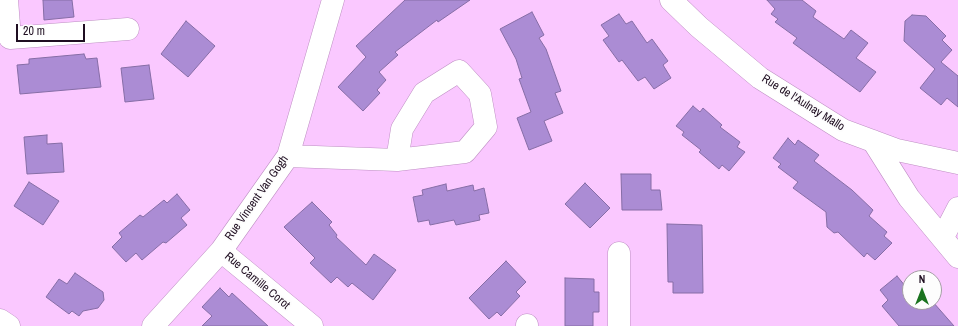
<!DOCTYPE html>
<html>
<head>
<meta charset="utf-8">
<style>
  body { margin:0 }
  #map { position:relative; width:958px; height:326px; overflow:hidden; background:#fac8ff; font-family:"Archivo Narrow",sans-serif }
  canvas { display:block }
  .north { position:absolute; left:902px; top:270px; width:40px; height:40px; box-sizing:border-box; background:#fdfdfd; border:1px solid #a49da5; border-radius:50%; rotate:0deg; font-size:11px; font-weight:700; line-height:16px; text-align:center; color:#1f0e21 }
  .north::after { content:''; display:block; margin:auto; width:14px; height:18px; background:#1a731f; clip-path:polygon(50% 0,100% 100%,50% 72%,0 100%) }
  .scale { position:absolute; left:16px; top:24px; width:69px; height:18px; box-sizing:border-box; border:2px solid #1f0e21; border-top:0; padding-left:5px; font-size:12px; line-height:14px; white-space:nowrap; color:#1f0e21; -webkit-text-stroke:3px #fdfdfd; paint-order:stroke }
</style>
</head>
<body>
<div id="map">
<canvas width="958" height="326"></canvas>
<div class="north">N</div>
<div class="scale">20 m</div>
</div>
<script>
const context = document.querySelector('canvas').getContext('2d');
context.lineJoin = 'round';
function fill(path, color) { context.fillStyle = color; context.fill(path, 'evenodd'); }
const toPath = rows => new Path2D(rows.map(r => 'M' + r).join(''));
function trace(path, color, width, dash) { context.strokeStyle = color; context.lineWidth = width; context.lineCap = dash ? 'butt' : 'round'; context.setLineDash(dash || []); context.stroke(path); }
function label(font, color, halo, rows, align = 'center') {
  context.font = font + ' "Archivo Narrow",sans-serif'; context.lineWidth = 4; context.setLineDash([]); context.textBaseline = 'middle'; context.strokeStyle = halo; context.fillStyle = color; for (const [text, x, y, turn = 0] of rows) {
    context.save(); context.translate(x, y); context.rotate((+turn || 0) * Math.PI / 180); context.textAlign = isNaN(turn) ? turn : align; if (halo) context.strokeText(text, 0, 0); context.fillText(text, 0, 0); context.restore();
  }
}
const building = toPath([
  [43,0,72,0,74,17,44,20,43,0],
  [405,0,470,0,438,22,437,20,395,52,398,55,379,72,386,80,377,90,380,93,363,111,338,87,366,57,356,46,405,0],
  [767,0,802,0,816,11,813,17,844,39,851,30,868,43,856,58,876,72,860,92,793,43,797,38,775,22,778,19,771,14,775,9,767,0],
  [532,12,544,35,539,38,546,49,561,91,555,93,563,113,544,121,552,141,529,150,517,118,531,112,519,79,522,78,516,59,500,29,532,12],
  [619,14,626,24,632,21,647,43,652,39,668,61,663,65,671,78,654,89,645,77,638,81,622,60,619,62,603,40,609,36,601,25,619,14],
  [912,15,926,16,946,36,942,40,952,50,941,62,958,76,958,107,947,98,941,105,920,88,935,69,904,41,905,21,912,15],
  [186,21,215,46,188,77,161,54,186,21],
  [84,54,86,59,97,58,101,87,20,94,17,65,29,64,29,59,84,54],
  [149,65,154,99,125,102,121,68,149,65],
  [693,106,700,112,703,108,722,125,720,127,740,142,737,147,745,152,729,171,722,165,719,169,699,152,701,150,682,135,684,132,676,126,693,106],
  [47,135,47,144,62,143,64,172,27,174,24,137,47,135],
  [788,138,795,145,798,140,819,155,814,161,852,190,873,210,869,216,887,232,884,236,892,243,875,260,867,253,864,257,838,232,834,233,827,227,826,212,793,188,798,182,778,167,781,164,773,158,788,138],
  [621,174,651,174,651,190,660,190,662,210,622,210,621,174],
  [29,182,59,201,43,225,14,206,29,182],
  [585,183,610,208,590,228,565,204,585,183],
  [446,184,447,191,473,185,474,191,484,188,489,213,479,215,480,220,456,225,454,220,430,225,429,220,418,222,413,197,423,195,422,190,446,184],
  [177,194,190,210,181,218,187,225,166,243,163,242,142,260,136,253,126,262,112,247,122,237,119,233,140,215,143,217,164,200,167,203,177,194],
  [312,202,332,222,329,225,337,235,336,237,366,265,374,254,396,270,373,300,352,283,348,287,337,277,331,283,310,263,315,258,284,227,312,202],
  [667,224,702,225,703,293,673,293,673,282,668,282,667,224],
  [506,261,526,282,516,292,520,296,501,316,497,312,489,319,469,298,506,261],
  [75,273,103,292,104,300,98,308,83,311,79,316,72,311,69,314,46,297,59,279,67,284,75,273],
  [897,276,910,292,910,302,933,302,954,326,899,326,882,306,888,300,880,290,897,276],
  [565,278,594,279,594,292,599,292,599,312,593,312,593,326,565,326,565,278],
  [220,288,229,297,232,293,268,326,202,326,212,316,202,307,220,288]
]);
fill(building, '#ab8cd4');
trace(building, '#866da6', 1);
const minor = toPath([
  [7,0,10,38,128,29],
  [671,0,699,27,760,78,843,130,897,150,958,163],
  [873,141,909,198,958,257],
  [288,156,397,160,465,152,486,127,480,94,459,71,424,93,402,129,397,160],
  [943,237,958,208],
  [221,251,312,326],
  [0,320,9,326],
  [153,326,221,251,288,156,333,0],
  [527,326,527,325],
  [619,326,619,253]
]);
trace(minor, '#be8fc3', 23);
trace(minor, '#fff', 22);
label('12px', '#1f0e21', '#fdfdfd', [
  ["Rue de l'Aulnay Mallo",803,103,32],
  ["Rue Vincent Van Gogh",257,198,-55],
  ["Rue Camille Corot",257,281,40]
]);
</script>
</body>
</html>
